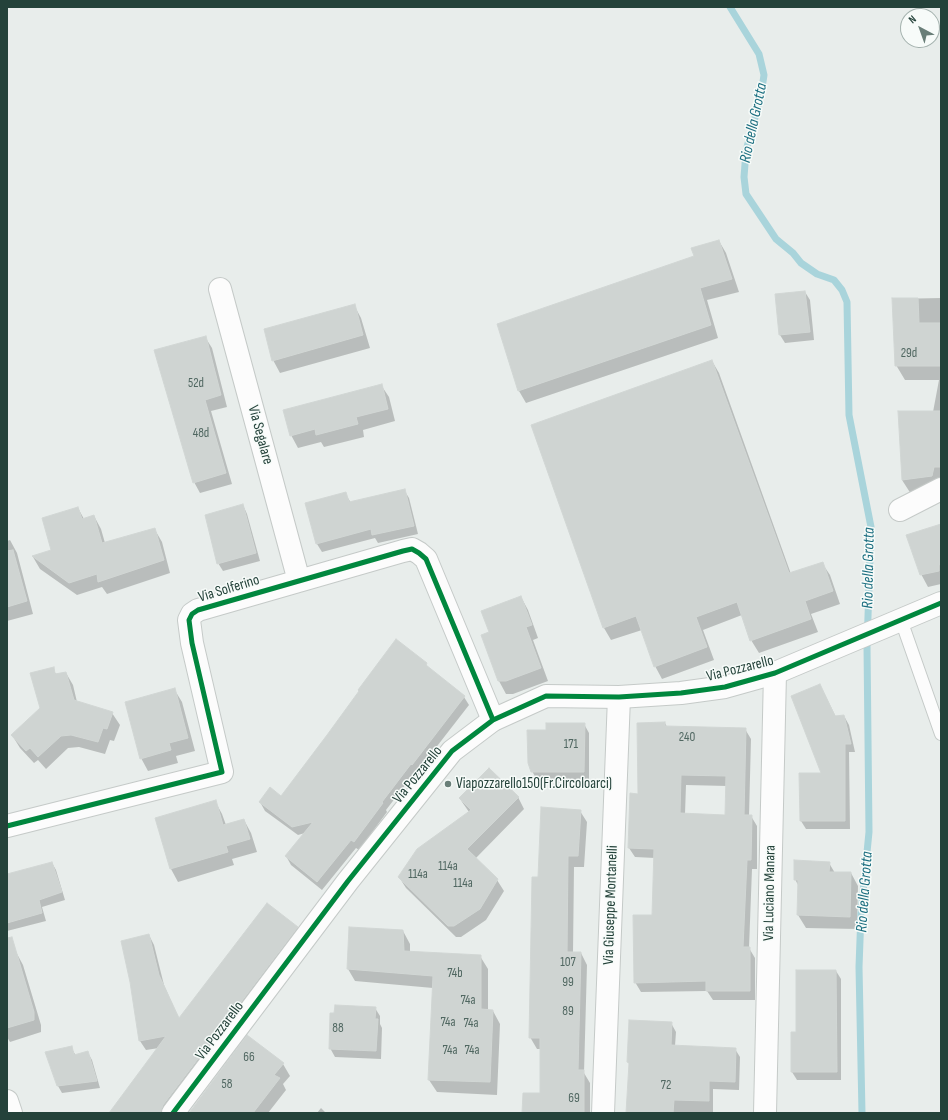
<!DOCTYPE html>
<html>
<head>
<meta charset="utf-8">
<style>
  body { margin:0 }
  #map { position:relative; width:948px; height:1120px; overflow:hidden; background:#e8edeb; font-family:"Sofia Sans Condensed",sans-serif }
  canvas { display:block }
  .frame { position:absolute; inset:0; border:8px solid #24423a; pointer-events:none }
  .north { position:absolute; left:900px; top:8px; width:40px; height:40px; box-sizing:border-box; background:#f7fbf9; border:1px solid #a3b1ad; border-radius:50%; rotate:319deg; font-size:11px; font-weight:700; line-height:16px; text-align:center; color:#24423a }
  .north::after { content:''; display:block; margin:auto; width:14px; height:18px; background:#697e78; clip-path:polygon(50% 0,100% 100%,50% 72%,0 100%) }
</style>
</head>
<body>
<div id="map">
<canvas width="948" height="1120"></canvas>
<div class="frame"></div>
<div class="north">N</div>
</div>
<script>
const context = document.querySelector('canvas').getContext('2d');
context.lineJoin = 'round';
function fill(path, color) { context.fillStyle = color; context.fill(path, 'evenodd'); }
const toPath = rows => new Path2D(rows.map(r => 'M' + r).join(''));
function trace(path, color, width, dash) { context.strokeStyle = color; context.lineWidth = width; context.lineCap = dash ? 'butt' : 'round'; context.setLineDash(dash || []); context.stroke(path); }
function label(font, color, halo, rows, align = 'center') {
  context.font = font + ' "Sofia Sans Condensed",sans-serif'; context.lineWidth = 3; context.setLineDash([]); context.textBaseline = 'middle'; context.strokeStyle = halo; context.fillStyle = color; for (const [text, x, y, turn = 0] of rows) {
    context.save(); context.translate(x, y); context.rotate((+turn || 0) * Math.PI / 180); context.textAlign = isNaN(turn) ? turn : align; if (halo) context.strokeText(text, 0, 0); context.fillText(text, 0, 0); context.restore();
  }
}
fill(toPath([
  [719,241,726,253,739,292,707,300,718,338,526,403,519,391,695,256],
  [805,292,810,300,814,340,785,343,780,335],
  [941,298,941,485,911,494,902,480,933,412,939,380,905,380,896,365,893,299],
  [354,305,361,318,370,348,280,373,273,360],
  [205,337,212,348,227,407,211,411,232,484,200,493,194,482],
  [712,361,719,373,791,574,822,563,830,575,840,604,811,614,818,632,759,653,751,640,742,615,703,630,714,660,662,679,655,666,642,630,611,640,604,628,532,426],
  [381,385,389,397,395,421,363,430,364,437,324,447,321,442,298,448,291,435],
  [404,490,409,498,418,534,378,543,375,538,322,552,317,544,306,504,345,493,351,503],
  [243,505,247,514,260,561,223,571,218,563],
  [78,508,84,519,94,516,101,529,105,543,155,530,162,542,170,573,107,594,102,587,77,595,40,569,33,557,53,550],
  [941,525,941,584,928,587,921,574],
  [10,540,17,553,33,614,7,621,7,541],
  [521,597,528,610,538,638,533,640,548,681,513,694,506,694,499,681,490,632],
  [426,664,429,669,464,697,469,705,417,772,416,771,386,810,387,812,359,850,356,848,322,890,291,865,286,856,305,833,298,835,265,811,260,802,282,797],
  [53,669,56,674,66,673,73,685,77,702,112,713,120,725,114,741,110,740,105,754,79,747,68,748,46,769,38,760,34,763,20,748,12,735,41,708],
  [174,689,182,702,195,751,176,756,178,763,148,771,141,758],
  [824,693,836,717,844,716,849,725,855,752,849,752,850,829,806,829,801,821,822,774],
  [665,723,667,727,745,729,751,739,749,816,751,816,757,826,757,869,752,869,749,948,755,958,755,1000,713,1000,707,991,641,992,635,982,653,916,655,858,635,857,629,848,639,795],
  [686,785,727,786,726,816,685,814],
  [584,724,589,733,589,780,537,780,532,771,547,731],
  [518,797,524,809,475,859,497,880,504,891,486,920,461,937,456,937,406,888,399,877,469,812,460,799],
  [215,801,222,814,226,825,244,820,251,833,257,852,232,859,234,865,178,882,171,869,156,819],
  [580,811,587,822,584,867,574,867,573,953,581,953,587,965,584,1073,590,1083,590,1113,524,1113,541,1094,541,1049,537,1049,530,1037,539,878],
  [52,863,56,870,65,900,42,907,46,921,7,931,7,875],
  [829,863,835,873,851,873,858,886,857,929,806,928,798,915,799,887,795,879],
  [297,927,303,937,170,1113,110,1113,159,1048,146,1050,140,1041,149,935,154,945,164,985,179,1019],
  [403,931,410,944,410,953,480,956,488,969,488,1011,493,1011,500,1024,497,1095,437,1092,429,1080,433,988,355,981,348,969],
  [16,952,23,965,41,1025,41,1032,10,1042,7,1037,7,955],
  [836,971,841,979,841,1080,797,1080,792,1072,797,1033],
  [375,1008,380,1016,380,1024,382,1028,381,1059,335,1057,330,1048],
  [671,1023,676,1032,675,1046,735,1049,740,1057,739,1090,713,1089,713,1113,627,1113,630,1065,628,1062],
  [71,1047,76,1056,88,1053,92,1060,100,1088,62,1093,58,1086],
  [283,1064,290,1076,283,1084,286,1090,268,1113,190,1113],
  [321,1108,326,1113,317,1113]
]), '#0003');
trace(toPath([
  [730,7,759,54,764,75,761,95,746,151,744,177,746,194,776,239,793,253,801,263,817,274,834,280,842,290,847,302,849,415,871,527,867,646,869,832,861,913,859,967,862,1113]
]), '#a9d4db', 7);
const building = toPath([
  [719,240,732,279,700,288,711,325,518,391,497,324,694,256,691,248,719,240],
  [805,291,810,332,779,335,775,294,805,291],
  [892,298,918,298,919,323,941,323,941,366,895,366,892,298],
  [355,304,363,335,272,361,264,329,355,304],
  [206,336,221,395,205,400,226,473,193,483,154,350,206,336],
  [712,360,789,573,823,562,833,591,805,601,811,619,750,641,737,602,696,617,707,647,654,667,636,616,603,628,531,425,712,360],
  [382,384,388,409,356,417,358,424,316,435,315,429,290,436,283,410,382,384],
  [898,411,941,411,941,467,934,467,932,476,902,480,898,411],
  [405,489,414,526,372,535,371,529,316,544,305,503,346,492,349,502,405,489],
  [243,504,256,553,217,564,205,515,243,504],
  [78,507,82,519,94,515,102,543,155,528,164,560,98,582,97,574,69,583,32,556,51,550,42,518,78,507],
  [941,524,941,564,939,565,939,571,920,575,906,535,941,524],
  [13,550,27,601,7,607,7,551,13,550],
  [521,596,532,625,526,627,541,668,506,681,498,681,481,635,489,632,481,611,521,596],
  [396,639,427,663,426,665,465,696,412,765,411,764,382,802,383,803,354,842,351,840,317,882,285,856,313,822,292,827,259,802,270,787,281,796,327,735,359,691,358,690,396,639],
  [54,667,55,674,66,672,74,700,113,712,107,729,103,728,98,742,71,735,61,736,38,757,30,748,26,751,11,735,40,708,30,673,54,667],
  [820,684,835,716,844,715,851,744,845,744,845,821,800,821,799,773,821,773,791,696,820,684],
  [175,688,188,738,169,743,171,750,140,759,125,702,175,688],
  [665,722,665,726,746,728,744,815,752,815,751,860,747,860,743,947,750,947,750,991,706,991,706,981,634,983,633,915,652,915,654,849,628,848,630,793,638,794,637,723,665,722],
  [681,775,726,776,725,815,680,813,681,775],
  [546,723,585,723,584,772,531,772,528,763,527,730,546,730,546,723],
  [489,768,519,797,467,849,498,879,480,909,454,926,448,926,398,877,417,849,471,810,459,798,489,768],
  [216,800,223,825,244,819,250,839,226,846,228,852,170,869,155,818,216,800],
  [541,807,581,810,578,856,568,856,567,952,581,952,578,1070,584,1070,584,1113,522,1113,523,1093,540,1093,540,1038,529,1038,532,877,538,877,541,807],
  [794,860,830,862,829,872,851,872,850,917,797,915,798,880,794,880,794,860],
  [52,862,62,892,39,900,42,913,7,923,7,874,52,862],
  [267,903,298,927,163,1105,161,1113,109,1113,166,1036,139,1041,130,982,121,941,149,934,159,975,179,1018,267,903],
  [349,927,403,930,404,951,481,955,481,1009,493,1010,490,1082,428,1080,433,976,347,969,349,927],
  [12,937,34,1012,34,1020,7,1028,7,938,12,937],
  [796,970,836,970,837,1072,791,1072,791,1032,796,1032,796,970],
  [335,1005,376,1007,375,1019,378,1019,376,1051,329,1049,330,1013,334,1013,335,1005],
  [629,1020,672,1022,671,1045,736,1048,735,1082,709,1081,709,1101,674,1100,673,1113,626,1113,629,1063,627,1062,629,1020],
  [247,1035,284,1063,274,1075,280,1078,253,1113,189,1113,247,1035],
  [72,1046,74,1055,88,1051,97,1081,57,1086,45,1052,72,1046]
]);
fill(building, '#cfd4d2');
trace(building, '#d1d6d4', 1);
const service = toPath([
  [901,620,941,734]
]);
const minor = toPath([
  [220,289,299,581],
  [900,510,941,489],
  [7,826,222,772,192,643,189,620,192,614,198,610,403,551,412,549,419,553,426,559,493,720],
  [7,1101,11,1113],
  [603,1113,619,697],
  [765,1113,775,673]
]);
const tertiary = toPath([
  [173,1113,348,881,452,751,493,720,546,696,619,697,681,693,725,687,775,673,941,603]
]);
trace(service, '#c5cac8', 14);
trace(minor, '#c5cac8', 24);
trace(tertiary, '#c5cac8', 24);
trace(service, '#fcfcfc', 12);
trace(minor, '#fcfcfc', 22);
trace(tertiary, '#fcfcfc', 22);
trace(toPath([
  [7,826,222,772,192,643,189,620,192,614,198,610,403,551,412,549,419,553,426,559,493,720],
  [173,1113,348,881,452,751,493,720,546,696,619,697,681,693,725,687,775,673,941,603]
]), '#00873e', 5);
for (const [x, y, r, color] of [
  [448,784,4,"#697e78"]
]) { const dot = new Path2D(); dot.arc(x, y, r, 0, 2 * Math.PI); context.fillStyle = color; context.fill(dot); trace(dot, '#f7fbf9', 1.5); }
label('13px', '#506761', null, [
  ["29d",909,354],
  ["52d",196,384],
  ["48d",201,434],
  ["240",687,738],
  ["171",571,745],
  ["114a",448,867],
  ["114a",418,875],
  ["114a",463,884],
  ["107",568,963],
  ["74b",455,974],
  ["99",568,983],
  ["74a",468,1001],
  ["89",568,1012],
  ["74a",448,1023],
  ["74a",471,1024],
  ["88",338,1029],
  ["74a",450,1051],
  ["74a",472,1051],
  ["66",249,1058],
  ["58",227,1085],
  ["72",666,1086],
  ["69",574,1099]
]);
label('15px', '#24423a', '#f7fbf9', [
  ["Via Segalare",260,435,75],
  ["Via Solferino",229,589,-17],
  ["Via Pozzarello",740,669,-14],
  ["Via Pozzarello",418,775,-51],
  ["Via Luciano Manara",770,893,-89],
  ["Via Giuseppe Montanelli",611,905,-88],
  ["Via Pozzarello",220,1031,-53]
]);
label('15px', '#24423a', '#f7fbf9', [
  ["Viapozzarello150(Fr.Circoloarci)",456,784]
], 'left');
label('italic 16px', '#1c6f80', '#f7fbf9', [
  ["Rio della Grotta",754,123,-78],
  ["Rio della Grotta",869,568,-89],
  ["Rio della Grotta",865,892,-86]
]);
</script>
</body>
</html>
